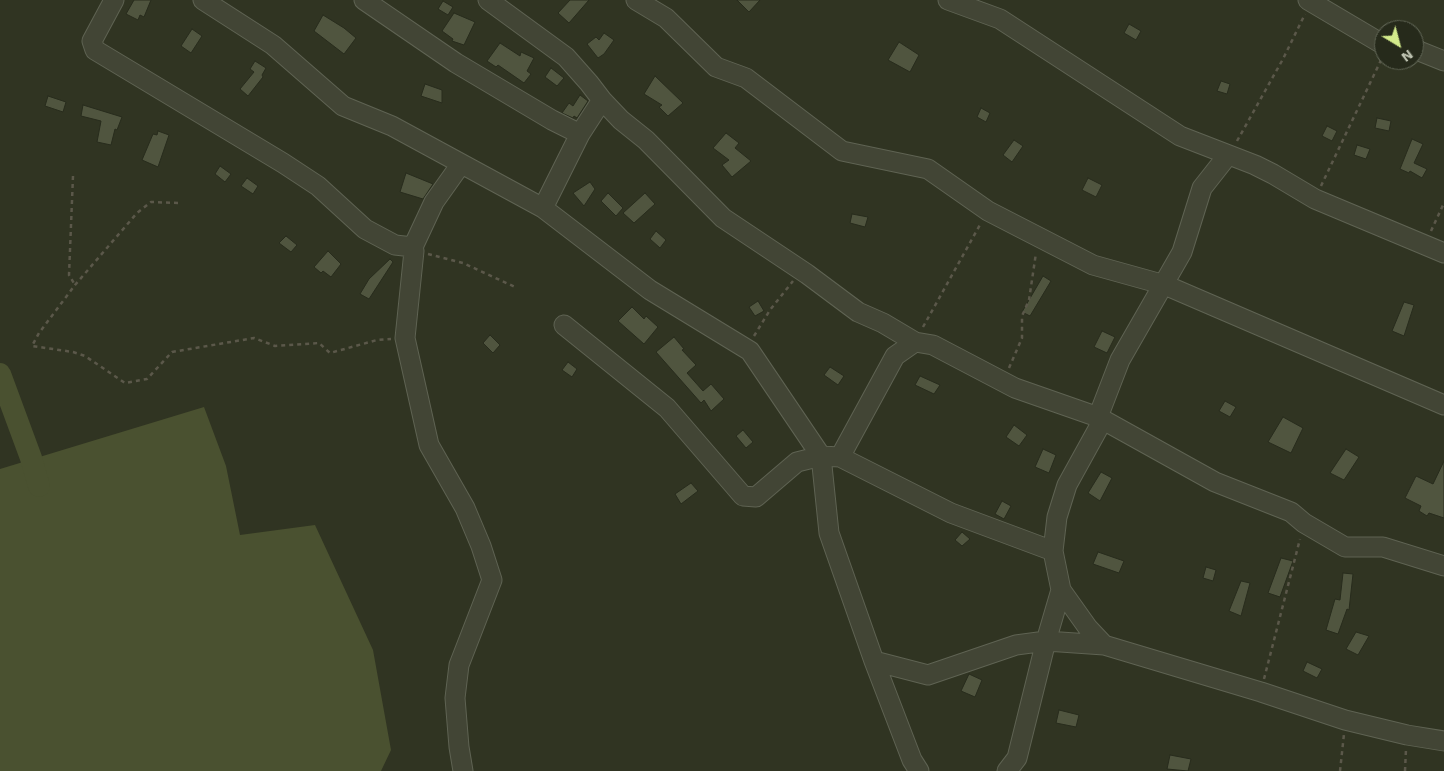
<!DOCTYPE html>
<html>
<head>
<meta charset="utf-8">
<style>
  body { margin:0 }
  #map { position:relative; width:1444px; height:771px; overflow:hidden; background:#303422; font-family:"Work Sans",sans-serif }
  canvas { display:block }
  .north { position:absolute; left:1374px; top:20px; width:50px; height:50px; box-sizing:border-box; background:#262a1b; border:1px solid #626757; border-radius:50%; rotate:143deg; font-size:14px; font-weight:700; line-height:20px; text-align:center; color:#bdc2b0 }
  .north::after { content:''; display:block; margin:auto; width:18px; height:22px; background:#d3eb8b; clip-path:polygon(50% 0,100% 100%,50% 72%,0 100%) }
</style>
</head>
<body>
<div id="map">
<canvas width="1444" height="771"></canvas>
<div class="north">N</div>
</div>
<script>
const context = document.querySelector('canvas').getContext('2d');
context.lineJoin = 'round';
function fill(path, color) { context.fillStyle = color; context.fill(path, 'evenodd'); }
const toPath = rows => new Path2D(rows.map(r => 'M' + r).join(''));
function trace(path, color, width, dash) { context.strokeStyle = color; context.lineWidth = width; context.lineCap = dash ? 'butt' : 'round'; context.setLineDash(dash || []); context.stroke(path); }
fill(toPath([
  [204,407,226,466,240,535,315,525,373,650,391,750,381,771,0,771,0,469]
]), '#4a5130');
trace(toPath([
  [0,374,31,458,39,486]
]), '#4a5130', 22);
const building = toPath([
  [134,0,151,0,144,17,140,15,138,20,126,14,134,0],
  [570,0,589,0,569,23,558,13,570,0],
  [737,0,760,0,749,12,737,0],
  [443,1,453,7,448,15,438,9,443,1],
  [454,13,475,22,464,45,452,41,453,39,442,31,454,13],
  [323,15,344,28,356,38,344,54,314,31,323,15],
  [1129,24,1141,31,1136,40,1124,33,1129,24],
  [192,29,202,36,191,53,181,46,192,29],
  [604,33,614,40,604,54,598,58,587,44,596,37,599,40,604,33],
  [899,42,919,55,910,72,888,60,899,42],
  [500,43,520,56,521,52,534,58,527,71,531,74,524,83,498,65,496,67,487,61,500,43],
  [255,61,266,68,262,75,263,77,248,96,240,89,254,72,250,69,255,61],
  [551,68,564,78,557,86,545,77,551,68],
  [655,76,683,103,668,116,659,107,662,105,644,94,655,76],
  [1221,81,1230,84,1227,94,1217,91,1221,81],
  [425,84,442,90,442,103,421,96,425,84],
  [580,95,588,101,577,118,574,116,573,118,562,113,569,103,573,106,580,95],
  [48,96,66,102,63,112,45,106,48,96],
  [83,105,122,117,117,130,115,129,111,145,97,142,101,121,81,116,83,105],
  [981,108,990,113,986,122,977,117,981,108],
  [1377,118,1391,121,1389,131,1375,128,1377,118],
  [1327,126,1337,131,1332,141,1322,136,1327,126],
  [158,131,169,135,158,167,142,160,153,134,157,135,158,131],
  [726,133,739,143,735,148,751,161,732,177,722,165,729,160,713,148,726,133],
  [1412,139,1423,144,1414,163,1427,169,1422,178,1410,171,1409,173,1400,169,1412,139],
  [1014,140,1023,146,1012,162,1003,155,1014,140],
  [1357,145,1370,149,1366,159,1354,155,1357,145],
  [220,166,231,174,225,182,215,174,220,166],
  [406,173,433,184,423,199,400,192,406,173],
  [247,178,258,186,253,194,241,186,247,178],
  [1088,178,1102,185,1096,197,1082,190,1088,178],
  [590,182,595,189,584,206,573,193,590,182],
  [608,193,623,208,616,216,601,201,608,193],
  [645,193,655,204,634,223,623,213,645,193],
  [852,214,868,217,865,227,850,223,852,214],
  [656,231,666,240,660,248,650,239,656,231],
  [286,236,297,245,291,252,279,243,286,236],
  [328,251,341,264,331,277,323,271,321,273,314,267,328,251],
  [390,259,393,262,369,299,360,294,369,279,390,259],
  [1043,276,1051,281,1030,316,1022,312,1043,276],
  [758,301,764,311,755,316,749,307,758,301],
  [1404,302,1414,305,1404,336,1392,331,1404,302],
  [632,307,644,319,646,316,658,327,644,344,618,321,632,307],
  [1102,331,1115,337,1107,353,1094,347,1102,331],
  [490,335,500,345,493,353,483,343,490,335],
  [674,337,684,349,682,350,696,365,687,373,703,391,711,384,724,399,711,411,704,400,701,403,656,352,674,337],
  [568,362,577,369,572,377,562,370,568,362],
  [830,367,844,376,838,385,824,375,830,367],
  [920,376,940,385,934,394,915,385,920,376],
  [1225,401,1236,407,1230,417,1219,411,1225,401],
  [1283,417,1303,428,1291,453,1268,442,1283,417],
  [1014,425,1027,435,1019,446,1006,437,1014,425],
  [743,430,753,442,746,448,736,436,743,430],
  [1043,449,1056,455,1049,473,1035,467,1043,449],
  [1346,449,1359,457,1344,480,1330,473,1346,449],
  [1444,461,1444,518,1429,513,1427,516,1419,511,1421,506,1405,498,1416,476,1433,484,1444,461],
  [1101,472,1112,478,1100,501,1088,493,1101,472],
  [691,483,698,491,681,504,675,494,691,483],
  [1002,501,1011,506,1004,519,995,514,1002,501],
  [962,532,970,539,962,546,955,540,962,532],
  [1098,552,1124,561,1119,573,1093,564,1098,552],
  [1281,558,1293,561,1280,597,1268,593,1281,558],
  [1206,567,1216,570,1213,581,1203,578,1206,567],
  [1343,573,1353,574,1349,610,1347,609,1338,634,1326,630,1335,599,1340,600,1343,573],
  [1241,581,1250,583,1241,616,1229,611,1241,581],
  [1356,632,1369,636,1358,655,1346,649,1356,632],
  [1307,662,1322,669,1317,678,1303,671,1307,662],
  [969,674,982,680,975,697,961,691,969,674],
  [1059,710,1079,715,1076,727,1056,723,1059,710],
  [1170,755,1191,759,1188,771,1167,769,1170,755]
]);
fill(building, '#50553f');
trace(building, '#282c1d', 1);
const minor = toPath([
  [114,0,92,41,95,50,283,163,318,186,365,229,395,245,413,247,434,202,461,164],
  [203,0,273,45,343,106,392,126,543,208,650,290,750,351,821,456,829,533,874,661,912,760,919,771],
  [364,0,456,63,552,120,580,134],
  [488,0,566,57,589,83,602,100,580,134,543,208],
  [636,0,666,18,716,67,746,78,842,151,928,169,988,211,1093,265,1165,285,1444,405],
  [948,0,1000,19,1180,136,1255,165,1273,174,1315,199,1444,253],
  [1308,0,1384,45],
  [1414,49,1444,61],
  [602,100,621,120,646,140,723,218,807,274,858,312,883,323,915,342],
  [413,247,414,251,405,338,429,445,465,508,481,546,492,580,459,665,455,698,459,747,463,771],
  [564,325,667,408,743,496,756,497,797,462,821,456,840,457,951,513,1053,551,1061,590,1088,628,1104,645,1261,692,1345,720,1407,735,1444,741],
  [840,457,895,356,915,342,933,345,1015,388,1098,417,1215,482,1291,512,1304,523,1345,547,1383,547,1444,566],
  [1053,551,1057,517,1067,485,1099,427,1098,417,1120,360,1182,252,1202,188,1228,155],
  [874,661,928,675,1016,645,1046,641,1061,590],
  [1007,771,1017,758,1046,641,1104,645]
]);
trace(minor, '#5f6353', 21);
trace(toPath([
  [1237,141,1283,59,1305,14],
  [73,176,69,275,75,285],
  [1321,186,1382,58],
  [178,203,151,202,137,213,75,285,39,333,32,346,73,352,85,356,125,383,147,379,172,352,254,338,275,346,319,343,330,353,377,340,391,339],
  [1431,231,1444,203],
  [428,254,463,263,515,287],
  [923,327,981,223],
  [754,336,770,310,793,281],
  [1009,368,1022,338,1022,316,1029,300,1036,253],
  [1264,679,1300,539],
  [1340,771,1344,734],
  [1405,771,1406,749]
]), '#5b584a', 2.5, [4, 4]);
trace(minor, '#424535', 19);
</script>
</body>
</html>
